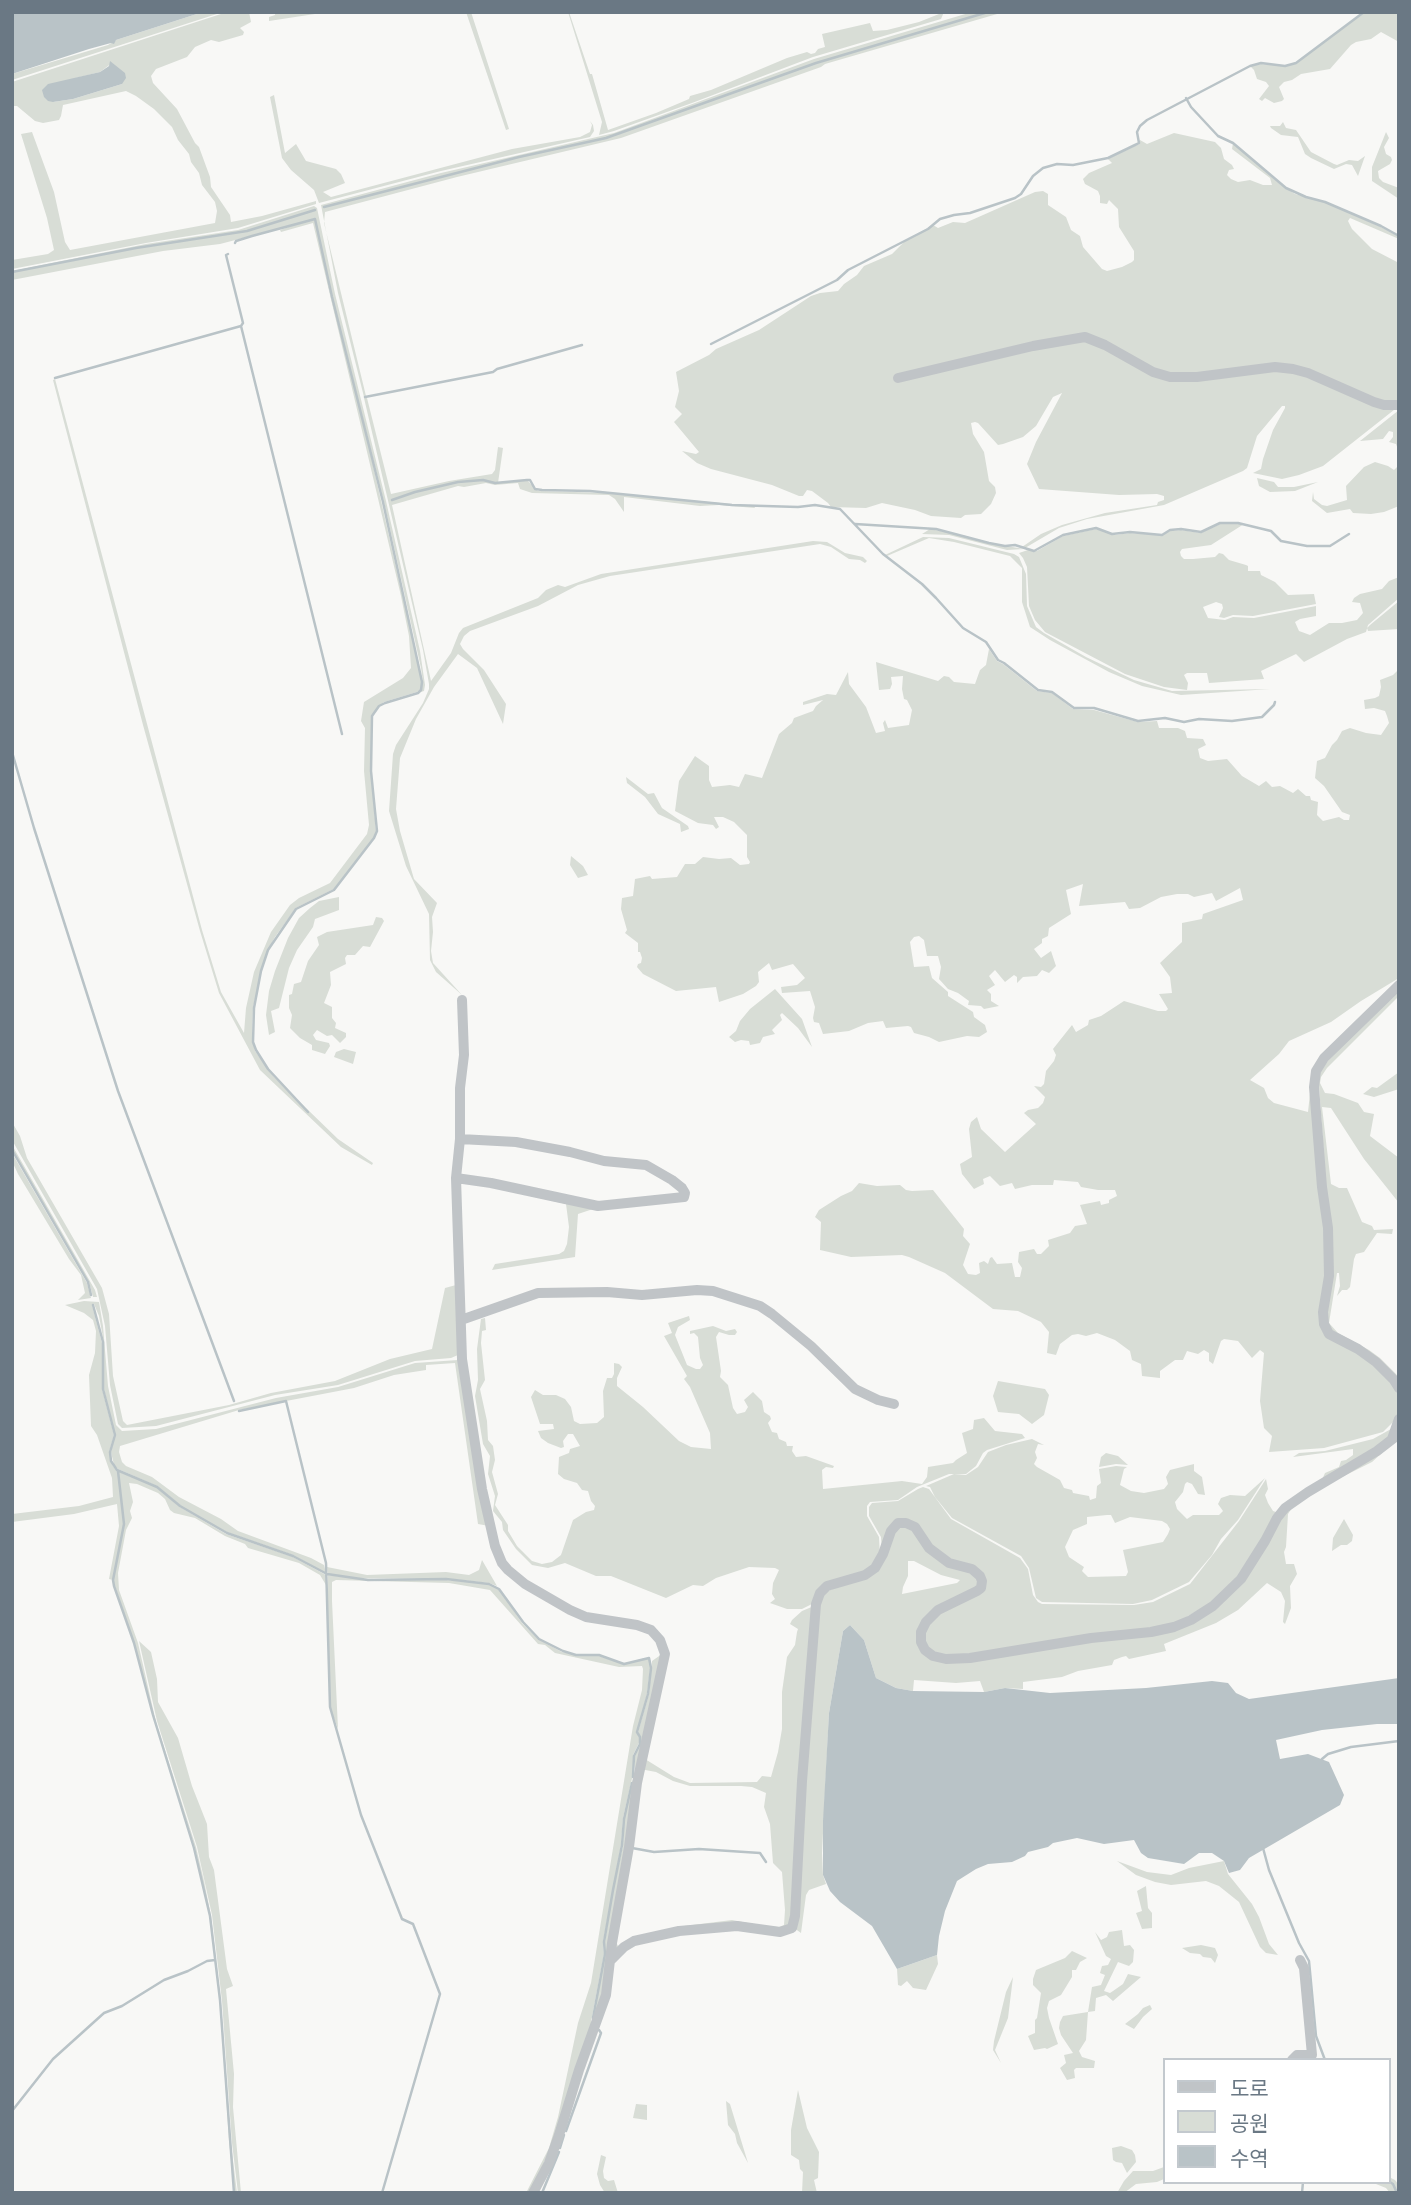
<!DOCTYPE html>
<html>
<head>
<meta charset="utf-8">
<style>
  body { margin:0 }
  #map { position:relative; width:1411px; height:2205px; overflow:hidden; background:#f8f8f6; font-family:Commissioner,"Noto Sans KR",sans-serif }
  canvas { display:block }
  .frame { position:absolute; inset:0; border:14px solid #6a7884; pointer-events:none }
  .legend { position:absolute; left:1163px; top:2058px; width:228px; height:126px; box-sizing:border-box; background:#fff; border:2px solid #c3c9ce; margin:0; padding:9px 12px; list-style:none; font-size:21px; color:#6a7884 }
  .legend li { display:flex; align-items:center; gap:14px; height:35px }
  .legend b { width:35px; border:2px solid #c3c9ce }
</style>
</head>
<body>
<div id="map">
<canvas width="1411" height="2205"></canvas>
<div class="frame"></div>
<ul class="legend">
<li><b style="height:9px;background:#c0c4c7"></b>도로</li>
<li><b style="height:19px;background:#d8ddd6"></b>공원</li>
<li><b style="height:19px;background:#b9c3c7"></b>수역</li>
</ul>
</div>
<script>
const context = document.querySelector('canvas').getContext('2d');
context.lineJoin = 'round';
function fill(path, color) { context.fillStyle = color; context.fill(path, 'evenodd'); }
const toPath = rows => new Path2D(rows.map(r => 'M' + r).join(''));
function trace(path, color, width, dash) { context.strokeStyle = color; context.lineWidth = width; context.lineCap = dash ? 'butt' : 'round'; context.setLineDash(dash || []); context.stroke(path); }
fill(toPath([
  [203,12,223,12,12,80,12,74,108,45,116,40],
  [227,12,249,12,251,22,240,28,244,32,243,35,219,42,211,40,195,47,187,57,156,69,151,76,153,83,177,109,195,143,199,147,210,177,211,187,230,215,231,222,262,216,316,201,316,204,238,228,146,243,12,269,12,260,48,254,54,250,47,218,21,134,32,132,54,192,65,242,70,250,215,223,217,211,215,202,202,185,199,173,191,162,189,154,178,140,172,127,154,109,136,96,126,91,63,105,61,116,59,120,43,123,35,121,17,106,12,106,12,82],
  [112,63,122,84,73,99,53,102,76,78,100,72],
  [275,12,328,12,269,21,269,17,275,15],
  [466,12,471,12,509,129,506,130],
  [568,12,569,12,590,74,592,74,608,130,656,113,689,99,690,96,711,90,787,58,807,52,811,54,815,53,818,49,825,47,822,34,870,23,873,31,887,30,919,22,944,12,941,19,813,57,692,103,614,131,599,135,602,122],
  [972,12,1004,12,825,64,821,67,621,138,457,177,325,212,324,223,366,396,364,397,338,293,321,205,441,173,614,133,814,59],
  [1365,12,1399,12,1399,42,1381,32,1371,39,1356,42,1351,45,1330,69,1301,74,1292,80,1284,82,1279,87,1284,99,1282,101,1274,103,1265,98,1262,101,1259,99,1269,86,1266,82,1257,79,1254,70,1250,66,1261,64,1285,66,1296,63],
  [274,95,285,153,296,144,306,161,336,169,341,174,345,183,323,192,331,197,512,149,580,137,590,132,592,125,590,121,593,125,594,131,590,137,441,171,319,203,314,190,291,170,282,158,270,97],
  [1283,122,1286,128,1296,130,1311,152,1334,164,1337,165,1349,160,1358,161,1365,156,1358,176,1352,165,1346,164,1334,169,1311,158,1305,154,1298,137,1281,135,1271,128,1270,126,1280,126],
  [1386,132,1389,138,1384,147,1386,154,1391,157,1392,160,1390,164,1378,171,1379,178,1383,182,1399,188,1399,199,1372,181,1372,167],
  [1174,133,1215,142,1221,148,1224,159,1232,165,1234,169,1229,170,1227,175,1231,179,1238,182,1250,180,1263,185,1272,185,1270,178,1232,149,1233,143,1280,184,1295,194,1324,202,1381,227,1399,237,1399,239,1350,218,1348,221,1352,229,1372,249,1399,263,1399,403,1384,403,1374,401,1309,371,1293,367,1275,366,1197,376,1170,376,1154,371,1105,344,1085,336,1032,344,898,376,899,379,1033,347,1085,339,1104,346,1153,374,1170,379,1197,379,1275,369,1292,370,1308,374,1377,405,1399,406,1323,466,1299,475,1282,479,1253,473,1261,469,1263,459,1273,430,1285,408,1285,406,1282,406,1257,436,1247,468,1243,471,1164,505,1087,519,1059,528,1025,548,1022,547,1041,534,1062,525,1105,513,1157,505,1158,502,1164,500,1164,496,1157,494,1119,495,1039,489,1027,464,1036,442,1062,393,1053,397,1036,426,1023,437,1003,444,998,445,978,423,975,422,971,423,973,434,984,452,989,481,995,487,996,493,991,504,981,514,965,515,961,518,931,516,915,510,882,503,866,508,831,507,828,503,812,491,807,490,803,496,799,496,772,485,711,469,697,463,682,451,696,454,699,452,674,422,682,414,675,407,679,391,676,372,709,355,716,349,759,330,811,296,820,293,838,291,844,284,857,275,864,266,892,254,906,240,933,225,938,228,953,222,965,223,1035,192,1043,191,1048,194,1048,205,1066,217,1071,230,1080,236,1083,247,1102,269,1107,271,1122,267,1132,262,1134,260,1134,251,1119,227,1118,209,1109,200,1107,204,1100,203,1100,196,1098,191,1085,184,1083,179,1089,173,1112,163,1108,159,1139,144,1140,140,1147,144],
  [314,206,317,208,335,294,386,501,420,651,425,685,424,691,418,693,421,690,423,682,421,668,384,502,359,403,422,682,420,690,417,692,384,702,379,706,372,715,371,771,376,831,374,838,334,889,296,908,275,937,268,950,261,971,253,1008,252,1033,255,1051,274,1077,338,1139,373,1163,372,1165,341,1147,260,1070,219,993,200,931,143,725,53,380,55,379,202,930,221,992,244,1033,246,1008,254,972,271,932,290,905,299,898,330,883,367,834,369,825,364,771,365,728,361,721,364,702,403,678,411,668,409,636,401,596,313,223,281,232,280,230,297,224,220,244,163,251,12,280,12,271,146,244,238,230],
  [315,218,332,296,357,395,331,297],
  [364,398,367,398,391,494,449,481,492,474,495,470,498,447,503,448,498,483,527,480,538,491,611,493,754,506,755,508,719,505,700,506,624,497,624,512,615,499,609,495,532,493,520,489,518,483,495,485,486,483,464,487,458,486,392,505,431,681,451,653,459,633,463,628,538,598,546,590,558,585,565,587,601,574,813,541,827,542,845,553,863,557,867,561,865,563,860,560,849,559,831,547,820,544,610,576,578,585,538,606,470,631,464,636,460,644,463,649,484,670,506,704,503,724,477,668,458,654,434,687,416,719,400,758,396,809,400,831,414,879,437,903,432,917,433,932,431,951,433,963,462,995,436,972,430,960,429,914,406,866,389,811,393,754,396,745,423,703,429,689,429,684,423,650],
  [1399,410,1399,452,1396,444,1389,442,1393,437,1393,432,1389,431,1383,439,1360,441],
  [1375,462,1388,466,1394,470,1399,465,1399,506,1384,512,1371,514,1353,513,1350,509,1327,513,1312,501,1313,492,1314,499,1322,505,1327,506,1347,500,1346,486,1364,467],
  [1257,478,1274,482,1278,487,1294,487,1318,482,1295,491,1270,492,1259,486],
  [1220,524,1244,524,1211,545,1182,549,1180,552,1181,556,1184,559,1193,559,1215,557,1219,553,1223,554,1229,560,1246,565,1248,566,1248,571,1260,571,1261,575,1275,582,1288,595,1314,594,1316,604,1253,616,1233,615,1224,618,1219,617,1223,608,1222,604,1216,602,1203,607,1208,618,1225,620,1233,617,1254,618,1316,606,1316,616,1300,619,1295,622,1299,631,1310,635,1329,623,1342,623,1357,620,1363,613,1360,603,1352,602,1354,598,1360,594,1382,589,1389,581,1399,577,1399,598,1368,625,1366,632,1347,639,1304,662,1296,654,1261,671,1264,679,1209,683,1207,673,1187,673,1184,675,1188,683,1187,690,1164,687,1125,674,1045,632,1035,620,1029,606,1027,567,1023,558,1019,553,1028,550,1037,551,1063,536,1096,529,1115,535,1130,533,1162,535,1170,531,1181,530,1201,533],
  [930,529,966,536,989,543,1024,549,1007,550,949,535,922,534],
  [923,537,949,538,1014,554,1019,557,1026,574,1027,606,1036,627,1044,633,1086,657,1134,680,1172,691,1270,689,1181,695,1142,686,1109,672,1050,640,1030,627,1022,602,1022,568,1010,556,954,542,929,538,887,556,885,555],
  [1399,601,1399,629,1368,631,1367,628,1370,625],
  [989,649,997,661,1003,664,1037,691,1052,693,1073,709,1094,710,1138,722,1157,721,1159,728,1178,728,1185,731,1187,738,1203,739,1206,745,1198,749,1200,758,1208,761,1227,759,1242,776,1259,786,1266,781,1272,787,1280,786,1293,793,1298,789,1306,796,1310,796,1311,800,1318,802,1317,815,1323,821,1339,817,1344,820,1349,820,1350,815,1342,812,1324,786,1315,778,1317,761,1325,758,1332,745,1337,740,1342,731,1350,728,1366,733,1381,735,1389,723,1387,716,1385,711,1374,708,1365,709,1364,700,1375,698,1379,696,1381,687,1380,680,1393,675,1399,669,1399,978,1361,1001,1331,1022,1289,1041,1279,1054,1250,1080,1264,1088,1268,1098,1274,1103,1308,1112,1312,1075,1327,1276,1322,1325,1374,1364,1398,1391,1397,1418,1383,1432,1324,1448,1269,1452,1272,1436,1264,1428,1260,1401,1264,1353,1260,1350,1252,1358,1238,1341,1224,1339,1221,1341,1213,1364,1209,1361,1209,1353,1204,1350,1198,1354,1187,1351,1183,1360,1175,1360,1160,1371,1160,1378,1142,1376,1141,1364,1132,1360,1130,1351,1115,1340,1097,1333,1086,1336,1078,1334,1072,1335,1060,1344,1056,1355,1047,1353,1049,1332,1041,1322,1018,1311,993,1309,945,1273,909,1257,902,1255,851,1257,820,1250,821,1222,815,1217,819,1210,841,1196,852,1191,859,1183,877,1186,900,1185,906,1190,912,1191,933,1190,964,1229,963,1236,970,1244,963,1265,968,1274,976,1275,980,1273,979,1263,984,1261,988,1264,990,1258,992,1257,997,1264,1012,1263,1015,1277,1020,1277,1022,1268,1018,1262,1019,1252,1034,1249,1037,1254,1041,1254,1049,1246,1048,1240,1070,1233,1075,1226,1087,1224,1080,1205,1100,1201,1101,1205,1109,1203,1109,1200,1117,1196,1115,1190,1098,1190,1081,1187,1078,1182,1054,1180,1053,1185,1032,1185,1015,1189,1012,1183,1000,1186,990,1176,983,1179,984,1184,974,1189,962,1174,960,1164,972,1157,969,1129,971,1122,977,1117,981,1129,1005,1152,1036,1124,1024,1113,1028,1110,1038,1108,1043,1103,1045,1097,1034,1086,1041,1087,1044,1084,1046,1071,1054,1061,1056,1055,1053,1049,1072,1025,1076,1032,1088,1025,1089,1020,1101,1016,1124,1001,1158,1011,1166,1011,1168,1009,1159,994,1172,993,1170,977,1160,963,1182,942,1182,923,1202,919,1203,914,1243,900,1240,888,1216,901,1212,893,1194,897,1188,894,1177,894,1161,897,1140,908,1129,909,1125,902,1079,906,1083,884,1066,890,1071,914,1049,928,1048,936,1042,939,1042,943,1034,949,1041,958,1051,951,1056,966,1049,973,1042,970,1037,976,1023,977,1017,983,1017,977,1014,975,1005,982,995,970,989,976,995,985,987,990,991,994,991,1001,999,1006,984,1009,981,1006,968,1005,969,1001,958,993,948,989,939,979,941,967,938,956,927,956,924,940,919,936,914,937,910,942,914,967,929,966,932,978,948,992,948,996,973,1012,974,1017,985,1025,987,1032,979,1037,967,1036,939,1042,929,1037,914,1033,911,1027,908,1026,886,1028,883,1021,868,1023,849,1031,823,1034,819,1023,814,1022,813,1018,815,1007,810,991,782,993,781,987,797,985,805,978,793,964,772,970,769,963,758,972,759,982,756,986,743,994,719,1002,716,987,676,991,643,974,637,967,638,964,641,963,642,958,640,952,638,952,638,943,625,933,627,930,621,909,622,898,633,896,635,879,650,876,652,879,677,877,685,864,695,864,703,857,719,859,731,858,740,865,749,864,750,862,747,857,747,835,734,822,723,817,714,817,719,827,716,829,713,825,698,823,675,811,679,781,695,756,709,766,709,780,712,787,730,785,739,787,745,774,762,778,779,734,792,723,794,718,813,711,816,706,823,700,803,705,803,702,827,694,836,695,848,672,849,684,866,707,876,733,885,731,883,723,885,720,888,728,909,725,912,710,907,700,904,699,902,689,903,676,891,677,892,684,890,689,879,690,876,662,938,681,944,676,949,677,954,682,975,684,980,670,986,665],
  [626,777,648,794,654,793,662,808,688,826,689,829,681,832,680,824,658,814,645,797,627,783],
  [571,856,583,866,588,875,578,878,570,865],
  [339,897,339,910,315,919,313,927,297,950,289,968,279,1008,271,1011,275,1032,269,1035,266,1015,269,991,275,971,288,938,299,918,310,908,319,901],
  [376,917,382,918,384,921,370,947,363,946,355,955,347,955,345,958,346,964,330,972,331,985,324,1003,332,1007,332,1018,336,1023,335,1028,346,1033,346,1037,340,1043,332,1035,327,1036,317,1030,313,1035,316,1040,329,1043,330,1046,325,1054,312,1050,312,1045,300,1038,290,1028,292,1015,289,1008,289,995,292,994,294,984,301,982,308,961,319,945,317,937,327,932,373,925],
  [1399,987,1399,996,1327,1068,1321,1077,1320,1083,1325,1093,1334,1094,1358,1103,1364,1112,1374,1114,1370,1136,1399,1158,1399,1203,1364,1159,1331,1108,1322,1107,1331,1184,1339,1188,1347,1188,1362,1222,1372,1226,1374,1230,1393,1229,1392,1234,1377,1233,1364,1252,1356,1254,1354,1259,1350,1287,1347,1290,1342,1290,1337,1296,1340,1286,1339,1273,1337,1273,1329,1323,1338,1333,1369,1350,1380,1358,1396,1374,1399,1378,1399,1384,1327,1328,1328,1216,1318,1071],
  [775,989,802,1019,812,1047,798,1028,782,1013,780,1015,782,1020,772,1030,775,1034,763,1037,760,1043,750,1045,749,1041,741,1040,735,1042,729,1037,736,1031,740,1021,750,1009],
  [344,1049,356,1052,353,1064,334,1057,336,1052],
  [1399,1072,1399,1089,1374,1097,1363,1094,1372,1087,1377,1088],
  [12,1122,20,1136,27,1158,102,1288,109,1314,113,1376,123,1421,127,1425,229,1405,271,1393,335,1381,390,1359,432,1349,445,1288,456,1285,458,1355,451,1358,415,1361,338,1385,275,1395,156,1426,122,1428,118,1424,110,1385,105,1326,97,1289,12,1140],
  [12,1145,95,1290,97,1297,93,1297,89,1282,12,1149],
  [12,1153,87,1283,91,1298,78,1300,85,1293,81,1275,69,1259,18,1174,12,1161],
  [495,1188,596,1208,578,1214,575,1257,492,1270,495,1264,559,1254,564,1251,567,1244,569,1227,566,1204],
  [84,1301,99,1302,103,1326,108,1386,116,1425,122,1431,156,1429,276,1398,338,1387,415,1363,458,1360,489,1526,478,1524,455,1363,426,1365,426,1370,394,1375,354,1388,239,1410,120,1446,119,1452,122,1462,126,1466,152,1477,179,1497,221,1519,238,1531,311,1558,324,1565,326,1573,293,1555,227,1532,201,1518,181,1506,157,1486,118,1469,114,1465,111,1452,115,1435,104,1389,104,1343,99,1316,94,1304,92,1305,102,1343,102,1389,114,1435,109,1452,113,1466,117,1471,156,1487,180,1507,226,1534,293,1557,326,1575,326,1585,320,1575,299,1563,248,1548,245,1544,225,1536,195,1518,174,1513,170,1510,165,1499,158,1493,137,1484,129,1483,133,1502,130,1511,132,1518,126,1530,118,1573,119,1590,138,1643,156,1722,196,1847,204,1881,211,1916,221,2002,231,2144,237,2193,235,2193,229,2142,220,2000,210,1916,195,1848,153,1715,134,1643,113,1580,109,1579,119,1526,117,1504,74,1514,12,1522,12,1514,79,1506,113,1497,112,1478,97,1435,91,1426,89,1375,95,1353,96,1331,93,1320,84,1313,65,1305],
  [689,1316,690,1320,678,1327,675,1335,687,1365,696,1369,700,1369,703,1365,700,1358,698,1337,694,1333,690,1334,690,1331,713,1326,726,1331,735,1329,737,1332,735,1335,729,1335,719,1332,716,1337,721,1371,720,1377,728,1385,733,1408,737,1414,745,1412,748,1407,744,1400,753,1392,762,1401,764,1412,770,1416,771,1419,768,1423,772,1432,777,1433,779,1439,786,1442,787,1446,793,1446,792,1451,796,1457,806,1456,834,1466,833,1468,826,1467,822,1470,823,1489,902,1481,922,1484,927,1477,928,1467,953,1463,956,1460,967,1453,962,1433,973,1429,974,1420,984,1418,995,1431,1022,1434,1025,1438,987,1450,983,1453,976,1466,966,1474,949,1474,917,1487,898,1500,870,1502,867,1506,867,1516,879,1537,880,1556,874,1567,833,1582,814,1603,802,1609,787,1609,770,1603,775,1599,772,1594,773,1583,779,1570,775,1568,749,1567,716,1578,703,1586,693,1585,666,1598,611,1576,596,1576,565,1563,548,1568,532,1565,516,1549,503,1530,502,1522,493,1511,495,1496,488,1474,490,1456,483,1444,475,1396,478,1380,477,1349,481,1319,485,1318,486,1330,482,1331,481,1343,485,1380,480,1389,487,1421,488,1440,493,1446,495,1460,492,1472,498,1494,495,1505,508,1525,508,1531,517,1546,532,1561,542,1564,552,1562,561,1555,573,1520,586,1512,594,1510,595,1506,591,1501,588,1491,582,1490,577,1483,564,1479,558,1474,559,1457,569,1453,570,1449,580,1446,573,1434,568,1434,563,1441,564,1447,561,1448,548,1443,541,1438,538,1431,554,1429,553,1424,540,1424,531,1397,535,1390,543,1395,556,1395,565,1399,571,1407,574,1421,580,1424,597,1423,604,1417,603,1391,607,1378,612,1378,614,1374,614,1363,619,1364,622,1367,617,1378,617,1386,643,1407,679,1441,691,1447,711,1449,710,1433,690,1387,684,1379,687,1376,664,1336,672,1333,668,1323],
  [998,1381,1045,1389,1049,1395,1044,1415,1032,1424,1019,1414,998,1412,993,1396],
  [1391,1429,1392,1438,1321,1482,1325,1473,1339,1467,1341,1461,1346,1460,1353,1455,1353,1449,1293,1457,1299,1453,1325,1451,1373,1439],
  [1032,1439,1044,1445,1038,1444,1035,1452,1037,1458,1034,1464,1037,1467,1060,1480,1064,1488,1072,1490,1073,1493,1089,1496,1090,1500,1096,1498,1097,1486,1101,1483,1099,1469,1116,1466,1127,1467,1124,1469,1120,1485,1131,1491,1144,1493,1164,1489,1168,1484,1166,1477,1170,1470,1194,1464,1194,1471,1202,1477,1205,1495,1198,1494,1192,1484,1187,1482,1185,1484,1183,1492,1175,1502,1177,1509,1187,1519,1193,1515,1219,1515,1223,1511,1218,1504,1221,1498,1230,1495,1245,1496,1265,1478,1238,1520,1221,1539,1212,1555,1189,1582,1152,1600,1133,1604,1042,1602,1036,1598,1029,1568,1021,1556,952,1518,935,1497,930,1487,926,1486,954,1474,966,1475,978,1467,988,1452,1006,1445],
  [1107,1515,1111,1515,1115,1523,1130,1517,1162,1521,1167,1524,1170,1529,1168,1534,1163,1542,1123,1550,1128,1572,1126,1576,1088,1577,1082,1571,1084,1567,1069,1557,1065,1547,1073,1530,1087,1524,1087,1517],
  [1393,1443,1399,1450,1393,1443,1372,1462,1326,1485,1292,1508,1288,1514,1286,1547,1284,1552,1286,1564,1294,1564,1297,1574,1290,1586,1291,1608,1285,1624,1283,1622,1285,1601,1281,1592,1267,1583,1238,1610,1216,1623,1164,1644,1166,1651,1129,1659,1126,1656,1122,1657,1114,1660,1112,1665,1078,1671,1062,1677,1023,1682,1023,1689,1005,1688,984,1692,980,1681,956,1683,914,1680,913,1691,896,1688,876,1678,864,1640,850,1625,843,1631,829,1713,822,1853,823,1875,826,1884,809,1890,806,1895,801,1933,794,1928,820,1594,865,1576,892,1531,906,1524,924,1544,971,1570,981,1584,937,1609,920,1643,946,1660,1174,1628,1226,1596,1286,1509],
  [908,1561,914,1561,941,1575,960,1580,957,1583,902,1594,903,1587,908,1576],
  [1106,1453,1118,1456,1128,1465,1116,1464,1099,1467,1101,1457],
  [1266,1479,1268,1489,1265,1495,1268,1503,1273,1511,1279,1513,1264,1541,1224,1595,1173,1625,969,1656,933,1654,922,1642,930,1619,984,1581,950,1561,901,1521,882,1554,881,1537,869,1516,869,1507,872,1503,898,1501,918,1489,923,1487,929,1489,951,1519,1020,1558,1028,1569,1033,1595,1038,1602,1042,1604,1134,1605,1153,1602,1190,1584,1239,1521],
  [1344,1519,1353,1535,1352,1541,1347,1545,1341,1545,1332,1551,1333,1538],
  [482,1560,497,1586,489,1583,452,1579,349,1578,328,1574,327,1567,367,1575,446,1572,469,1575,479,1570],
  [328,1575,368,1580,446,1580,489,1584,499,1589,522,1623,538,1639,562,1652,576,1655,599,1656,623,1664,645,1658,648,1658,651,1661,647,1694,637,1732,639,1737,639,1743,633,1755,634,1770,623,1818,621,1845,603,1942,604,1954,591,2022,593,2024,605,1954,605,1942,613,1890,623,1846,624,1819,635,1771,635,1756,641,1744,641,1737,638,1732,649,1694,652,1661,662,1654,604,1994,557,2135,530,2193,526,2193,549,2148,558,2117,578,2023,591,1983,633,1726,642,1690,643,1669,642,1666,619,1667,555,1653,545,1645,538,1644,490,1590,449,1583,336,1580,332,1582,332,1601,338,1729,330,1707,327,1599],
  [814,1606,793,1924,789,1929,780,1930,737,1925,679,1930,634,1940,614,1953,613,1943,630,1847,632,1848,615,1940,618,1946,634,1937,657,1933,676,1927,732,1920,764,1926,779,1927,784,1925,785,1910,782,1872,773,1863,770,1824,764,1807,766,1793,752,1787,741,1786,690,1786,673,1781,656,1772,640,1769,666,1654,661,1639,652,1630,657,1630,662,1636,667,1653,645,1759,674,1777,690,1783,757,1782,762,1776,771,1777,778,1752,782,1729,782,1692,787,1657,795,1645,797,1632,798,1629,790,1624,792,1620,802,1611],
  [139,1641,151,1652,157,1679,158,1702,178,1738,192,1786,207,1824,209,1857,214,1870,227,1969,233,1986,226,1989,234,2074,233,2107,241,2193,238,2193,232,2143,222,2001,212,1915,197,1847,157,1721],
  [1117,1861,1147,1872,1171,1875,1189,1868,1224,1861,1228,1874,1252,1904,1259,1917,1269,1944,1278,1955,1266,1953,1260,1947,1239,1902,1219,1886,1206,1881,1171,1885,1155,1882,1136,1875],
  [1146,1886,1148,1908,1152,1913,1152,1928,1142,1929,1136,1913,1142,1911,1137,1891],
  [1122,1930,1124,1946,1130,1945,1134,1950,1133,1962,1129,1966,1118,1962,1104,1991,1110,1993,1113,1991,1123,1984,1128,1974,1141,1977,1113,2001,1106,1995,1096,1998,1095,2011,1088,2012,1086,2040,1079,2051,1082,2057,1095,2061,1094,2068,1076,2068,1074,2070,1075,2078,1067,2080,1060,2068,1066,2063,1064,2055,1073,2053,1061,2035,1059,2028,1060,2022,1063,2016,1088,2012,1092,1987,1101,1985,1105,1975,1100,1973,1102,1966,1108,1965,1111,1959,1106,1956,1095,1932,1101,1940,1107,1937,1109,1932],
  [1201,1945,1215,1948,1218,1955,1215,1963,1211,1958,1203,1957,1200,1954,1190,1953,1182,1948],
  [1072,1951,1087,1958,1080,1962,1076,1970,1072,1970,1072,1977,1061,1995,1049,2001,1047,2008,1049,2018,1058,2044,1047,2049,1045,2048,1034,2050,1028,2036,1035,2033,1035,2020,1037,2018,1041,1993,1033,1985,1033,1979,1036,1970,1065,1958],
  [937,1955,938,1964,926,1990,913,1988,907,1981,901,1986,898,1985,897,1969],
  [1013,1977,1008,2018,995,2050,1001,2063,993,2050,994,2041,1006,1992],
  [1150,2005,1152,2009,1143,2017,1134,2029,1125,2024,1138,2014,1143,2008],
  [798,2090,807,2128,819,2152,818,2178,814,2180,817,2193,802,2193,803,2172,800,2169,799,2160,791,2155,791,2130],
  [726,2101,730,2104,748,2163,737,2143,735,2134,728,2125],
  [636,2104,647,2105,647,2120,633,2118],
  [1121,2146,1132,2150,1135,2155,1136,2162,1127,2173,1122,2163,1116,2162,1113,2160,1112,2148],
  [601,2155,606,2157,603,2171,604,2178,608,2181,614,2180,618,2193,605,2193,600,2185,597,2174],
  [1164,2167,1164,2179,1157,2182,1136,2184,1124,2193,1117,2193,1124,2181,1133,2171,1153,2171],
  [1389,2177,1395,2180,1399,2185,1399,2193,1390,2193,1386,2188,1371,2182,1388,2182]
]), '#d8ddd6');
fill(toPath([
  [12,12,203,12,116,40,114,44,111,43,89,49,12,74],
  [110,61,125,73,126,78,122,84,73,99,53,102,48,101,44,97,42,90,48,84,100,72,109,66],
  [850,1625,864,1640,876,1678,896,1688,913,1691,984,1692,1005,1688,1050,1693,1146,1688,1212,1681,1228,1683,1236,1693,1249,1699,1399,1678,1399,1724,1377,1724,1322,1730,1276,1740,1280,1759,1308,1754,1329,1762,1344,1795,1340,1805,1249,1858,1240,1870,1229,1873,1224,1861,1212,1853,1199,1853,1184,1864,1148,1858,1141,1853,1134,1840,1104,1844,1077,1838,1053,1843,1048,1847,1028,1852,1025,1856,1012,1862,988,1864,976,1869,957,1881,945,1911,939,1936,937,1955,897,1969,872,1926,840,1902,830,1891,823,1875,823,1821,829,1713,843,1631]
]), '#b9c3c7');
trace(toPath([
  [1186,98,1191,107,1218,136,1233,143,1286,188,1306,197,1325,202,1381,226,1399,236],
  [324,207,519,157,606,138,816,63,988,12],
  [235,243,236,241,252,236,315,219,332,297,383,502,422,682,421,690,418,693,385,703,379,706,372,716,371,771,377,831,374,838,334,890,296,909,268,950,261,971,254,1008,253,1042,256,1050,268,1069,308,1112],
  [12,272,136,248,247,231,315,210],
  [241,326,342,734],
  [711,344,837,280,848,270,928,229,940,219,954,215,970,213,1015,198,1021,194,1033,176,1043,168,1057,164,1073,165,1108,158,1135,145,1139,143,1137,132,1140,126,1147,120,1250,66,1261,63,1285,66,1296,63,1364,12],
  [55,378,241,326,243,323,226,255,228,254],
  [365,397,493,372,497,369,582,345],
  [392,500,415,492,458,482,483,480,495,483,527,480,530,480,535,489,542,490,590,491,732,505,798,507,815,505,840,509,883,554,922,584,936,598,963,628,986,642,998,660,1004,663,1038,690,1052,692,1074,708,1094,708,1138,721,1165,718,1184,722,1199,719,1232,721,1262,717,1274,705,1275,702],
  [855,524,936,529,989,543,1005,546,1015,545,1034,551,1063,535,1096,528,1112,534,1130,532,1162,535,1170,530,1181,529,1201,532,1220,523,1238,523,1271,531,1281,541,1307,546,1330,546,1349,534],
  [12,752,34,828,118,1091,234,1401],
  [12,1150,88,1282,91,1295],
  [93,1305,103,1342,103,1389,115,1435,110,1452,111,1461,117,1470,157,1487,180,1506,227,1533,293,1556,327,1574,368,1580,446,1579,489,1584,499,1589,523,1622,539,1639,563,1651,576,1655,599,1655,624,1664,649,1658,651,1668,648,1694,637,1732,640,1737,640,1744,634,1756,633,1777],
  [239,1411,286,1401,326,1563,330,1707,361,1815,402,1919,413,1924,440,1994,382,2193],
  [118,1471,124,1524,113,1580,114,1586,134,1643,153,1715,194,1848,210,1916,220,2000,234,2193],
  [1322,1759,1328,1754,1351,1747,1399,1741],
  [632,1848,654,1852,699,1849,760,1853,766,1862],
  [1263,1848,1269,1870,1299,1943,1309,1961,1316,2036,1325,2060],
  [593,2018,605,1954,604,1942,613,1890,622,1845,624,1819,632,1783],
  [12,2111,53,2059,104,2013,122,2006,164,1980,188,1971,207,1961,215,1960],
  [566,2131,601,2033,599,2030],
  [560,2148,564,2135],
  [1388,2181,1393,2184,1397,2193],
  [542,2193,559,2152],
  [1302,2193,1303,2182]
]), '#b9c3c7', 2.5);
trace(toPath([
  [898,378,1033,346,1085,337,1105,345,1153,372,1170,377,1197,377,1275,367,1293,369,1308,373,1374,402,1384,405,1399,405],
  [1399,985,1324,1058,1316,1071,1314,1087,1322,1187,1328,1228,1329,1276,1323,1312,1324,1324,1329,1334,1358,1349,1376,1362,1394,1380,1399,1388],
  [462,1000,464,1055,460,1088,460,1139,456,1178,462,1359,482,1489,495,1546,502,1563,508,1570,525,1584,570,1610,586,1617,637,1625,651,1630,660,1640,665,1654,637,1783,629,1847,612,1943,606,1995,579,2070,559,2135,549,2163,533,2193],
  [456,1178,491,1183,598,1206,684,1197,685,1193,682,1188,672,1180,646,1165,604,1161,570,1152,516,1142,460,1139],
  [461,1320,538,1293,607,1292,642,1295,697,1290,713,1291,760,1306,772,1314,811,1346,855,1389,878,1400,894,1404],
  [1392,1439,1399,1419],
  [611,1960,624,1947,634,1941,679,1931,737,1926,780,1932,792,1928,795,1916,802,1781,816,1604,820,1593,827,1586,865,1575,875,1568,883,1554,891,1531,898,1523,906,1523,915,1527,929,1548,949,1563,972,1569,980,1576,982,1581,981,1588,977,1591,938,1610,926,1622,921,1632,921,1642,925,1650,933,1656,946,1659,970,1658,1091,1638,1151,1632,1174,1627,1191,1620,1213,1606,1241,1579,1265,1541,1277,1518,1285,1508,1308,1492,1377,1451,1399,1434],
  [1292,2060,1297,2055,1312,2055,1304,1968,1300,1960]
]), '#c0c4c7', 10);
</script>
</body>
</html>
